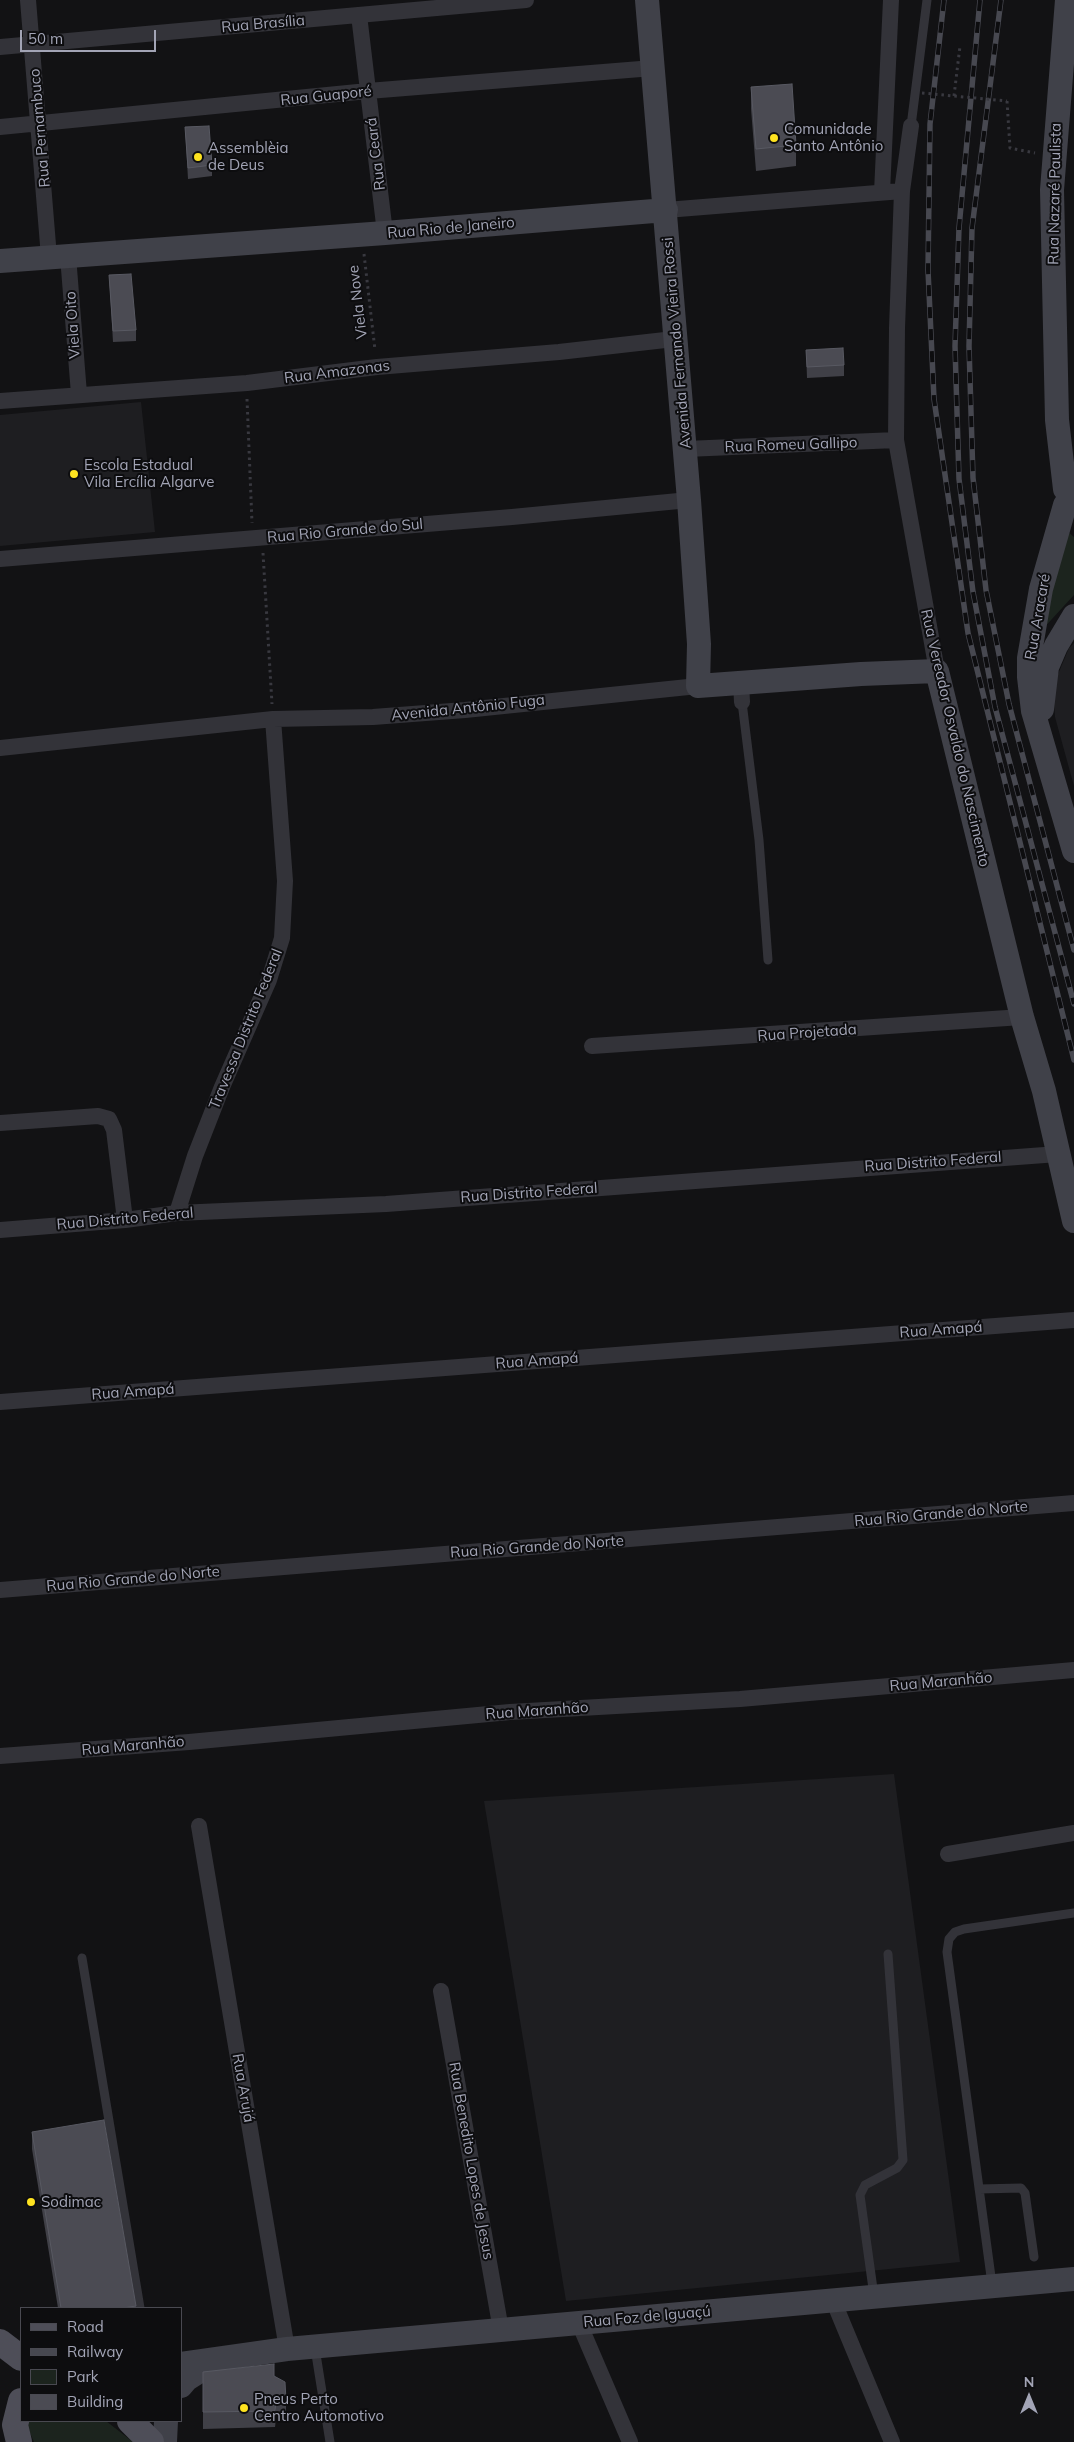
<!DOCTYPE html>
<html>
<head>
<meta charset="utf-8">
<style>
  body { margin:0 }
  #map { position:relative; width:1074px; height:2442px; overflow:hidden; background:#121214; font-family:Mulish,sans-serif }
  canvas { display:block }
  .legend { position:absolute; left:20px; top:2307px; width:162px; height:115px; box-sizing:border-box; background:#0d0d0f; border:1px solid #494951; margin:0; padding:6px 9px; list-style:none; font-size:15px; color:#a2a4b5 }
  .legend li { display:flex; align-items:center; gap:10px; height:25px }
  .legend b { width:25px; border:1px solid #494951 }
  .north { position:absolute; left:1004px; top:2372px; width:50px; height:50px; -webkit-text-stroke:4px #0d0d0f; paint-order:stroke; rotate:0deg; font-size:14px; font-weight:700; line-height:20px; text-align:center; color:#a2a4b5 }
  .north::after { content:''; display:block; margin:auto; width:18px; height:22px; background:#a2a4b5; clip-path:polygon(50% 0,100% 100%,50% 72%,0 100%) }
  .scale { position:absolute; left:20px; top:30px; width:136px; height:22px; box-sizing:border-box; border:2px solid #a2a4b5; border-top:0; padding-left:6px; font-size:15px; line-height:18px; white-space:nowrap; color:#a2a4b5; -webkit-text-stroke:4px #0d0d0f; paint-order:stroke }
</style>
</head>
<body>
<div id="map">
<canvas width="1074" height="2442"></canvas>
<ul class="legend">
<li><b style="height:6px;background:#4e4e58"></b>Road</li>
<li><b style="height:6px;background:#474850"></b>Railway</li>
<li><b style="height:14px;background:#1c241e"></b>Park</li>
<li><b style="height:14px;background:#4b4b53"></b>Building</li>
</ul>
<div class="north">N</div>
<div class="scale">50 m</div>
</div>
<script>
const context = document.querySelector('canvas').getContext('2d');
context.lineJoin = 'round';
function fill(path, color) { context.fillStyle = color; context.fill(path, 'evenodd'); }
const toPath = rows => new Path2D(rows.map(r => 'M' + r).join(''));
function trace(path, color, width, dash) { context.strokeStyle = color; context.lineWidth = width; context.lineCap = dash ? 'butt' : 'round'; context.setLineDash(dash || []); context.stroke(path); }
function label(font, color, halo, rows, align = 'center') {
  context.font = font + ' Mulish,sans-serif'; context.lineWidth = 4; context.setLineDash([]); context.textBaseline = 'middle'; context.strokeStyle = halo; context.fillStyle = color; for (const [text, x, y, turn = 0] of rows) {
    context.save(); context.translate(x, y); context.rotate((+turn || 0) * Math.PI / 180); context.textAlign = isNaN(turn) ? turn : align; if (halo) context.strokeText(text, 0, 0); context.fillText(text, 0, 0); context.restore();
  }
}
fill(toPath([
  [141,402,155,532,0,546,0,415],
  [1074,643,1074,786,1055,717,1053,686,1069,648],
  [894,1774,960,2262,566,2301,484,1801]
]), '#1e1e21');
fill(toPath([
  [1067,531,1074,537,1074,595,1041,631],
  [25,2421,106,2421,133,2442,34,2442]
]), '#1c241e');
trace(toPath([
  [954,96,960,46],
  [1007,101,1010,148,1035,153],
  [364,254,375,350],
  [247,399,252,523],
  [263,553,272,704]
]), '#393940', 3, [2.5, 4]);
trace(toPath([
  [911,126,927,0],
  [742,702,759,840,768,960],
  [82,1958,140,2308],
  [979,2189,1021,2188,1025,2193,1034,2257],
  [992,2284,947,1952,949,1939,955,1932,964,1929,1074,1913],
  [874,2296,860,2195,865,2185,897,2168,903,2160,888,1954],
  [315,2348,330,2442]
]), '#333339', 9);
trace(toPath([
  [28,0,49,257],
  [359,15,385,233],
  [0,47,526,0],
  [911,126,902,191,897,328,896,440,937,671],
  [0,127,368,91,653,68],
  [882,192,891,0],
  [666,210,902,191],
  [68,256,79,394],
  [0,401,247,383,377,367,559,352,674,339],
  [686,449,896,440],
  [0,559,512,517,689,500],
  [741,682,742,702],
  [0,748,273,719,373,717,465,710,698,686],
  [592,1046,1022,1017],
  [0,1123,98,1116,109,1119,114,1130,125,1220],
  [177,1213,195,1156,222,1087,269,980,282,938,285,881,273,719],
  [0,1230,125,1220,177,1213,386,1204,1058,1154],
  [0,1402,1074,1320],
  [0,1590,1074,1503],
  [0,1756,189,1742,510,1712,740,1699,1074,1670],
  [199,1826,287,2349],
  [948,1854,1074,1833],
  [441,1991,501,2330],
  [833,2300,892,2442],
  [579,2323,630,2442]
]), '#333339', 16);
trace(toPath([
  [647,0,689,500,699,644,698,686,861,674,937,671,1022,1017,1044,1091,1074,1221],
  [0,261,385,233,666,210],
  [1065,489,1057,420,1052,190,1067,0],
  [1065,505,1041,589,1029,658,1029,677,1033,711,1074,851],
  [1042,709,1047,667,1056,646,1074,616],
  [181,2364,287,2349,1074,2279],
  [181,2386,187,2379,214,2362],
  [165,2442,166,2421]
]), '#404149', 24);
trace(toPath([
  [0,2342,21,2358],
  [130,2421,151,2442],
  [19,2442,15,2425,21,2401]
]), '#4e4e58', 26);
const rail = toPath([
  [944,0,930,124,928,270,934,399,968,633,1074,1060],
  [980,0,959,228,955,346,959,479,973,592,995,707,1074,1004],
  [1001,0,972,228,969,346,973,478,986,590,1009,704,1074,950]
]);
trace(rail, '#474850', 5.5);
trace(rail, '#0d0d0f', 4, [11]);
trace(toPath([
  [922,93,1007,101]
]), '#393940', 3, [2.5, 4]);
fill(toPath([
  [751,87,796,145,796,166,756,171,751,109],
  [185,127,212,165,212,176,188,179],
  [109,275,136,330,136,341,113,342],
  [806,350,844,365,844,376,807,378],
  [32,2132,136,2306,136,2308,58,2308,32,2149],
  [203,2372,274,2376,286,2401,286,2418,276,2417,275,2427,203,2429]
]), '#404047');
fill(toPath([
  [276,2401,276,2417,275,2427,275,2411]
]), '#29292e');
const building = toPath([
  [792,84,796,145,756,149,751,87,792,84],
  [209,126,212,165,188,168,185,127,209,126],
  [131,274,136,330,113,331,109,275,131,274],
  [843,348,844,365,807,367,806,350,843,348],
  [104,2120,136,2306,123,2308,61,2308,32,2132,104,2120],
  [274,2364,274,2376,285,2382,286,2401,276,2401,275,2411,203,2412,203,2372,274,2364]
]);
fill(building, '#4b4b53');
trace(building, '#585962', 1);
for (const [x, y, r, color] of [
  [774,138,5,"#fee320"],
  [198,157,5,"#fee320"],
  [74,474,5,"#fee320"],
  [31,2202,5,"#fee320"],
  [244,2408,5,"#fee320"]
]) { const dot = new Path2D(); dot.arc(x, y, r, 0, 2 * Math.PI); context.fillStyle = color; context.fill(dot); trace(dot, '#0d0d0f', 2); }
label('15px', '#a2a4b5', '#0d0d0f', [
  ["Rua Brasília",263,24,-5],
  ["Rua Guaporé",326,96,-6],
  ["Rua Pernambuco",40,128,-95],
  ["Rua Ceará",376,154,-97],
  ["Rua Nazaré Paulista",1055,194,-89],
  ["Rua Rio de Janeiro",451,228,-5],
  ["Viela Nove",358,302,-97],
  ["Viela Oito",73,325,-94],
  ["Avenida Fernando Vieira Rossi",677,343,-95],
  ["Rua Amazonas",337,372,-7],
  ["Rua Romeu Gallipo",791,445,-2],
  ["Rua Rio Grande do Sul",345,531,-5],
  ["Rua Aracaré",1038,617,-80],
  ["Avenida Antônio Fuga",468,708,-6],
  ["Rua Vereador Osvaldo do Nascimento",955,738,77],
  ["Travessa Distrito Federal",246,1029,-68],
  ["Rua Projetada",807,1033,-4],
  ["Rua Distrito Federal",933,1162,-4],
  ["Rua Distrito Federal",529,1193,-4],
  ["Rua Distrito Federal",125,1219,-5],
  ["Rua Amapá",941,1330,-4],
  ["Rua Amapá",537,1361,-4],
  ["Rua Amapá",133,1392,-4],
  ["Rua Rio Grande do Norte",941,1514,-5],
  ["Rua Rio Grande do Norte",537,1547,-4],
  ["Rua Rio Grande do Norte",133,1579,-5],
  ["Rua Maranhão",941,1682,-5],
  ["Rua Maranhão",537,1711,-4],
  ["Rua Maranhão",133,1746,-5],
  ["Rua Arujá",243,2088,80],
  ["Rua Benedito Lopes de Jesus",471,2161,80],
  ["Rua Foz de Iguaçú",647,2317,-5]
]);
label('15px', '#a2a4b5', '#0d0d0f', [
  ["Comunidade",784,129],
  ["Santo Antônio",784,146],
  ["Assemblèia",208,148],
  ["de Deus",208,165],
  ["Escola Estadual",84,465],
  ["Vila Ercília Algarve",84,482],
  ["Sodimac",41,2202],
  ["Pneus Perto",254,2399],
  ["Centro Automotivo",254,2416]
], 'left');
</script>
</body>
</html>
